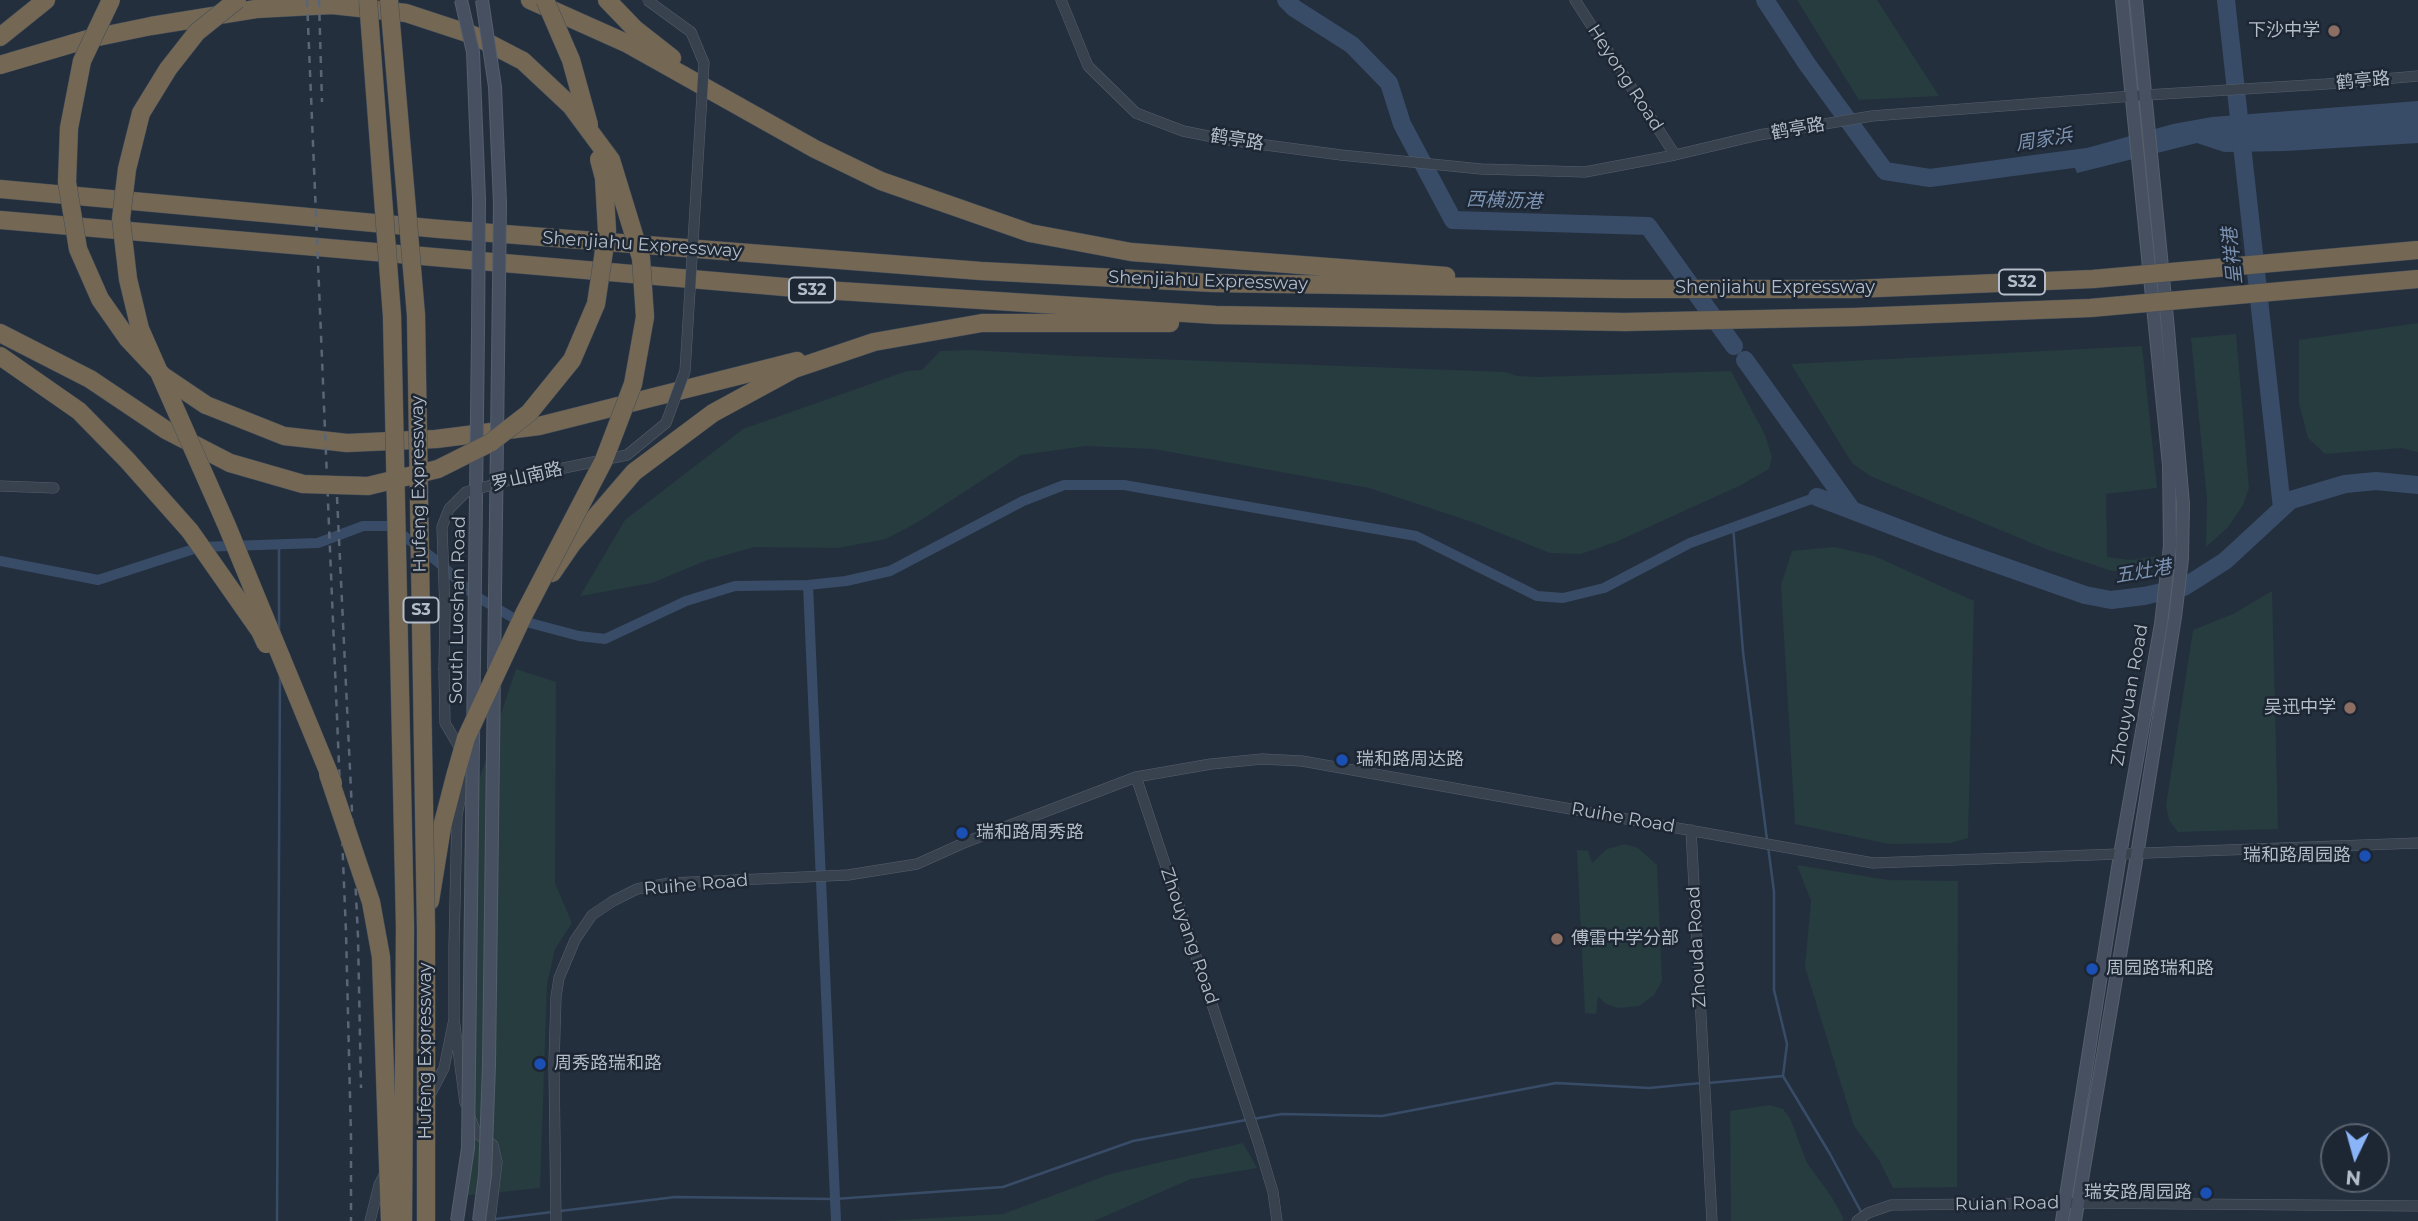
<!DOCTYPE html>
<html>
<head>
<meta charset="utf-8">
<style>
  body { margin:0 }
  #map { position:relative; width:2418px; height:1221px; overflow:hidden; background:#242f3e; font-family:Montserrat,sans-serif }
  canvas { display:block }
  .north { position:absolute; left:2320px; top:1123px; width:70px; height:70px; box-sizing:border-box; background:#1d2633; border:2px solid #59626f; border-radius:50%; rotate:185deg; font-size:19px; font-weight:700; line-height:28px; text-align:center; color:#b4bcc9 }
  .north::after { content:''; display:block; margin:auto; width:24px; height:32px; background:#8ab4f8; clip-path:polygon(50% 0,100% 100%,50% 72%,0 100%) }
</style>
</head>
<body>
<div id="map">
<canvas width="2418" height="1221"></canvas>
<div class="north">N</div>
</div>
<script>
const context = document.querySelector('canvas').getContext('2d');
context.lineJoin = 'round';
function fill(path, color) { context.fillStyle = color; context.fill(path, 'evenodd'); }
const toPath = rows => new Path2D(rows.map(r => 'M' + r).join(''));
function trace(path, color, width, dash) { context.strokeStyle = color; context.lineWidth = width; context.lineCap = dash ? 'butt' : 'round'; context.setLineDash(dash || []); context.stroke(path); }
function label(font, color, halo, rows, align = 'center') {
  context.font = font + ' Montserrat,"Noto Sans SC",sans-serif'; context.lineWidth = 5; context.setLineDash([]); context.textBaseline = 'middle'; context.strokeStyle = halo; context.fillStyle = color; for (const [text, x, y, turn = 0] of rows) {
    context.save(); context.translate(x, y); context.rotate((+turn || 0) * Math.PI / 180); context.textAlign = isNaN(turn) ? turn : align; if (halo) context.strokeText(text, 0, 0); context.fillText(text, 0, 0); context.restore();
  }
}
fill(toPath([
  [1797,0,1877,0,1939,96,1859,100],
  [2418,323,2418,452,2401,448,2325,454,2308,438,2299,403,2299,340],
  [2236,334,2249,488,2243,505,2228,527,2206,547,2207,499,2191,338],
  [2142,346,2157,488,2106,494,2107,557,2131,560,2157,556,2158,569,2138,570,2112,571,2046,549,1870,476,1852,463,1791,364],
  [972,350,1073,356,1505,372,1517,376,1537,377,1731,371,1765,435,1772,457,1769,469,1741,485,1618,541,1581,554,1550,553,1475,523,1369,488,1154,449,1086,446,1021,455,918,522,886,539,838,548,754,547,705,561,652,583,580,596,625,520,743,429,907,371,922,370,940,351],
  [1834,547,1874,556,1974,601,1968,838,1951,843,1889,844,1795,824,1781,585,1792,551],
  [2272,591,2278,829,2178,832,2169,820,2166,806,2193,630,2233,614],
  [516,669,556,682,555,883,572,923,555,949,547,984,540,1188,462,1196,464,861,472,801],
  [1625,844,1638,848,1657,865,1662,981,1654,995,1639,1006,1618,1008,1606,1004,1598,996,1596,1014,1585,1013,1577,850,1588,851,1592,863,1607,849],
  [1797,865,1888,880,1958,881,1957,1187,1893,1188,1879,1160,1854,1126,1805,967,1811,901],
  [1770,1105,1783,1109,1790,1118,1807,1163,1831,1196,1844,1219,1842,1221,1731,1221,1730,1111],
  [1243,1143,1257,1168,1191,1179,1094,1221,883,1221,1003,1214,1110,1174]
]), '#263c3f');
fill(toPath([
  [2418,101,2418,143,2286,151,2224,152,2197,143,2077,173,2069,153,2173,124,2212,117]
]), '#394c67');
trace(toPath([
  [1733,526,1743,652,1767,840],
  [279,544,279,633],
  [1768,846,1774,892,1774,990,1787,1044,1783,1076,1830,1154,1866,1221],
  [1708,1083,1783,1076],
  [1253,1119,1282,1114,1382,1116,1556,1083,1649,1088,1701,1083],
  [495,1219,675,1197,835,1199,1003,1187,1133,1141,1246,1120],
  [277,1221,280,675]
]), '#394c67', 2.5);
trace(toPath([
  [0,561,98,580,200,547,318,543,363,526,391,526,438,562,474,595,515,619,579,636,605,639,686,601,735,586,808,585,846,581,890,571,1023,501,1064,485,1124,485,1416,536,1537,596,1563,598,1604,588,1690,543,1817,497],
  [808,585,836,1221]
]), '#394c67', 10);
trace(toPath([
  [1286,0,1294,8,1352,45,1389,83,1402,124,1453,220,1648,226,1734,346],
  [1765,0,1807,64,1885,171,1930,178,2095,156],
  [2226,0,2282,508],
  [1745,360,1852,510],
  [1817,497,1940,544,2085,595,2111,600,2144,596,2184,587,2225,561,2291,500,2345,484,2376,481,2418,485]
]), '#394c67', 18);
const street = toPath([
  [1061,0,1088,66,1136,113,1183,131,1228,140,1341,155,1481,169,1585,172,1675,155,1759,135,1872,116,2146,95,2326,84,2418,76],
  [1575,0,1675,155],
  [0,486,54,488],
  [444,670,445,723,458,745,465,776,457,815,454,946,454,1019],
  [1136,777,1258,1142,1273,1192,1277,1221],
  [1691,830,1712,1221],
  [430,1095,444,1068,454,1019,465,1103],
  [470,1117,476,1133,493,1145,497,1162,490,1221],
  [370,1221,379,1185,386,1171],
  [556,1221,554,1063,556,997,559,978,575,940,592,915,613,901,637,889,670,883,848,875,917,864,966,842,1136,777,1211,764,1262,759,1302,761,1873,863,2418,843],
  [1857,1221,1868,1213,1891,1205,2077,1203,2418,1206]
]);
const secondary = toPath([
  [2062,1221,2120,855,2161,624,2170,546,2169,465,2122,0],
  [2075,1221,2137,855,2175,617,2182,559,2183,504,2168,329,2136,0]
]);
const highway = toPath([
  [530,0,626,43,815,149,881,181,1030,233,1131,252,1446,276],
  [607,0,635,29,672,58],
  [0,37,46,0],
  [0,65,88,39,151,26,256,9,332,5,406,13,473,35,523,61],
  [0,189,440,229,981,271,1213,283,1624,289],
  [0,220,808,289,1216,315,1625,322],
  [0,333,90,379,166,430,230,463],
  [0,356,79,411,127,460,190,531],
  [206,405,284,436,347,443,436,439,539,426,797,361],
  [552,573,572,544,634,472,713,413,794,369,874,342,982,323,1170,323],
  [430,901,442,827,456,773]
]);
trace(street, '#565f6c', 11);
trace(secondary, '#565f6c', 14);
trace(highway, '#434c59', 19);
trace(street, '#38414e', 10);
trace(secondary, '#465061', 12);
trace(highway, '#746855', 18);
trace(toPath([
  [307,0,346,932,351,1137,351,1221],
  [319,0,322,102],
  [337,497,358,937,361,1088]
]), '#5a6575', 2.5, [7, 7]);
const streetBridge = toPath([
  [444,670,445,612,442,527,449,509,466,492,525,476,627,455,666,423,685,371,704,63,691,32,647,0]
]);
const secondaryBridge = toPath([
  [457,1221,468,1148,478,334,479,199,473,52,461,0],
  [479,1221,485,1175,489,1065,500,204,495,87,482,0]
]);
const highwayBridge = toPath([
  [111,0,82,61,69,128,67,182,78,249,100,299,128,339,163,376,206,405],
  [237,0,197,32,168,69,141,113,127,169,121,219,128,279,140,329,227,526,333,783],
  [368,0,392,316,405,927,403,1221],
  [389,0,416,315,426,929,426,1221],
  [545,0,571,60,589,125],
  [1624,289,1853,289,2093,279,2418,250],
  [1625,322,1855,317,2090,308,2418,279],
  [230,463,303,484,368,486,438,469,490,443,529,413,572,360,596,304,607,231,604,178,599,159],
  [190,531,260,631,266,644],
  [456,773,466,738,524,614,604,460,633,384,645,317,641,258,611,160,571,106,523,61],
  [328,774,371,902,381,957,390,1221]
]);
trace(streetBridge, '#565f6c', 11, []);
trace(secondaryBridge, '#565f6c', 14, []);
trace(highwayBridge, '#434c59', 19, []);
trace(streetBridge, '#38414e', 10);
trace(secondaryBridge, '#465061', 12);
trace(highwayBridge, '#746855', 18);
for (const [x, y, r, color] of [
  [2334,31,7,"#8d6e63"],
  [2350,708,7,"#8d6e63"],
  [1342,760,7,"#1a4fb4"],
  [962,833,7,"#1a4fb4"],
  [2365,856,7,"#1a4fb4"],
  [1557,939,7,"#8d6e63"],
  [2092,969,7,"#1a4fb4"],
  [540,1064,7,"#1a4fb4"],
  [2206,1193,7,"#1a4fb4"]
]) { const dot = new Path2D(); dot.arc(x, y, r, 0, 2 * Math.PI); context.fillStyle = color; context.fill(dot); trace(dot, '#1d2633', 2.5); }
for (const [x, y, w] of [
  [2022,282,46],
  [812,290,46],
  [421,610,35]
]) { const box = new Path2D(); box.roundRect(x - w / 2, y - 12.5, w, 25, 5); context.fillStyle = '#1d2633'; context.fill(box); trace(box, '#b4bcc9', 2); }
label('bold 16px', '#b4bcc9', null, [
  ["S32",2022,282],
  ["S32",812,290],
  ["S3",421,610]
]);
label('18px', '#b4bcc9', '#1d2633', [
  ["下沙中学",2320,31,"right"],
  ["吴迅中学",2336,708,"right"],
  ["瑞和路周达路",1356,760],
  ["瑞和路周秀路",976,833],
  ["瑞和路周园路",2351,856,"right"],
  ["傅雷中学分部",1571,939],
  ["周园路瑞和路",2106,969],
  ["周秀路瑞和路",554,1064],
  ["瑞安路周园路",2192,1193,"right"]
], 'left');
label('18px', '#b4bcc9', '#1d2633', [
  ["Heyong Road",1625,78,57],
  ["鹤亭路",2363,81,-5],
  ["鹤亭路",1798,129,-10],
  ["鹤亭路",1237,140,9],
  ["Shenjiahu Expressway",642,245,4],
  ["Shenjiahu Expressway",1208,281,2],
  ["Shenjiahu Expressway",1775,288],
  ["罗山南路",527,477,-13],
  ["Hufeng Expressway",419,484,-91],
  ["South Luoshan Road",458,610,-89],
  ["Zhouyuan Road",2130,695,-80],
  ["Ruihe Road",1623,818,10],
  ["Ruihe Road",696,885,-5],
  ["Zhouyang Road",1189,936,71],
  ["Zhouda Road",1697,947,-93],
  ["Hufeng Expressway",426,1051,-90],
  ["Ruian Road",2007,1204,-1]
]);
label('italic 19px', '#7c92b1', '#1d2633', [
  ["周家浜",2044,140,-9],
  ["西横沥港",1504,201,2],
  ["呈祥港",2233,256,-96],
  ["五灶港",2143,572,-10]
]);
</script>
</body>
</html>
